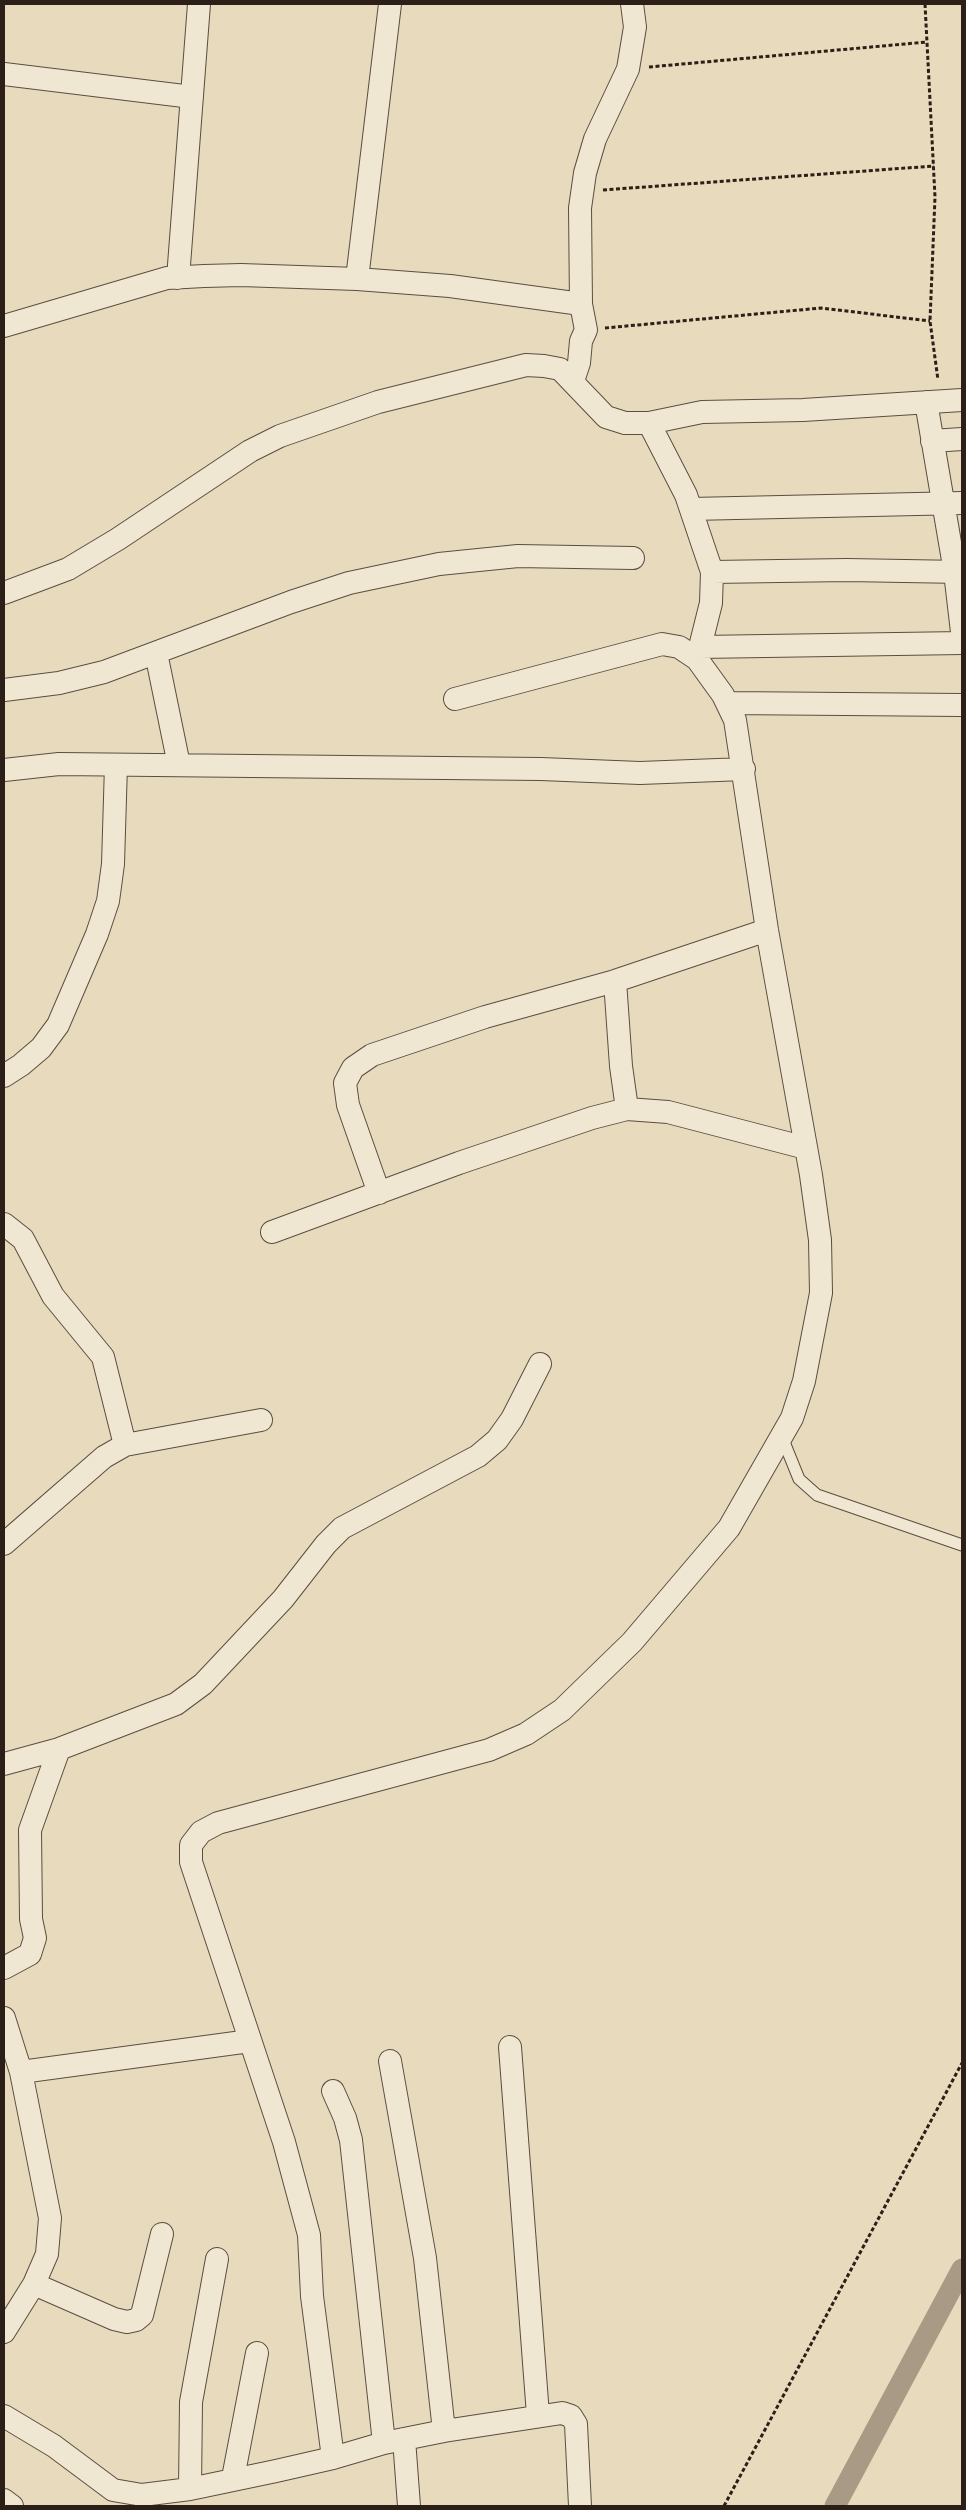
<!DOCTYPE html>
<html>
<head>
<meta charset="utf-8">
<style>
  body { margin:0 }
  #map { position:relative; width:966px; height:2510px; overflow:hidden; background:#e8dabc; font-family:Cardo,serif }
  canvas { display:block }
  .frame { position:absolute; inset:0; border:5px solid #2c1f18; pointer-events:none }
</style>
</head>
<body>
<div id="map">
<canvas width="966" height="2510"></canvas>
<div class="frame"></div>
</div>
<script>
const context = document.querySelector('canvas').getContext('2d');
context.lineJoin = 'round';
const toPath = rows => new Path2D(rows.map(r => 'M' + r).join(''));
function trace(path, color, width, dash) { context.strokeStyle = color; context.lineWidth = width; context.lineCap = dash ? 'butt' : 'round'; context.setLineDash(dash || []); context.stroke(path); }
trace(toPath([
  [835,2506,962,2269]
]), '#a89a84', 21);
const lane = toPath([
  [782,1437,799,1479,817,1495,962,1545]
]);
const street = toPath([
  [4,74,192,97],
  [178,278,199,4],
  [357,279,390,4],
  [4,326,167,278,204,276,241,275,357,279,450,286,581,304],
  [573,381,579,363,581,341,586,330,581,304,580,208,585,173,595,139,628,69,635,27,632,4],
  [926,402,955,572,962,632],
  [649,423,686,495,712,572,711,603,697,659],
  [932,441,962,439],
  [691,509,962,503],
  [712,572,847,570,962,572],
  [4,593,68,569,118,539,250,451,280,436,378,402,526,365,544,366,560,369,606,417,625,423,649,423,702,412,803,410,962,400],
  [700,647,962,643],
  [156,653,179,765],
  [4,690,59,683,104,672,291,602,349,583,439,564,518,556,633,558],
  [727,703,962,705],
  [4,770,59,764,541,769,640,773,744,769],
  [615,981,621,1066,627,1109],
  [4,1076,21,1065,41,1048,58,1025,97,934,108,901,113,864,116,765],
  [379,1193,348,1105,345,1083,353,1068,372,1055,485,1017,615,981,767,930],
  [4,1224,23,1239,53,1296,103,1357,125,1445],
  [272,1232,459,1163,592,1118,627,1109,668,1112,806,1148],
  [4,1544,104,1457,125,1445,261,1420],
  [4,1764,59,1749,176,1704,203,1684,283,1599,326,1544,342,1528,478,1456,497,1440,512,1419,540,1364],
  [4,1968,30,1954,35,1938,31,1919,30,1830,59,1749],
  [4,2018,21,2072,50,2218,47,2254,34,2284,4,2332],
  [510,2047,538,2415],
  [390,2061,425,2258,444,2431],
  [21,2072,250,2041],
  [333,2091,345,2118,351,2140,384,2443],
  [34,2284,114,2319,127,2322,136,2320,142,2315,162,2234],
  [4,2416,54,2446,113,2490,142,2495,190,2489,276,2471,333,2458,384,2443,444,2431,562,2413,571,2416,576,2424,580,2506],
  [404,2439,409,2506],
  [333,2458,312,2296,309,2235,284,2142,191,1862,191,1845,201,1832,218,1823,489,1750,526,1734,562,1710,632,1642,729,1528,792,1418,804,1381,821,1293,820,1240,811,1175,767,930,735,720,723,695,697,659,679,647,662,644,455,699],
  [233,2478,257,2353],
  [190,2489,191,2402,217,2259],
  [4,2500,12,2506]
]);
trace(lane, '#5b4e41', 13);
trace(street, '#5b4e41', 24);
trace(toPath([
  [925,4,935,197,930,321,938,380],
  [649,67,927,42],
  [603,190,934,166],
  [605,328,821,308,930,321],
  [724,2506,962,2063]
]), '#2c1f18', 3, [4, 2.5]);
trace(lane, '#f0e7d3', 11);
trace(street, '#f0e7d3', 22);
</script>
</body>
</html>
